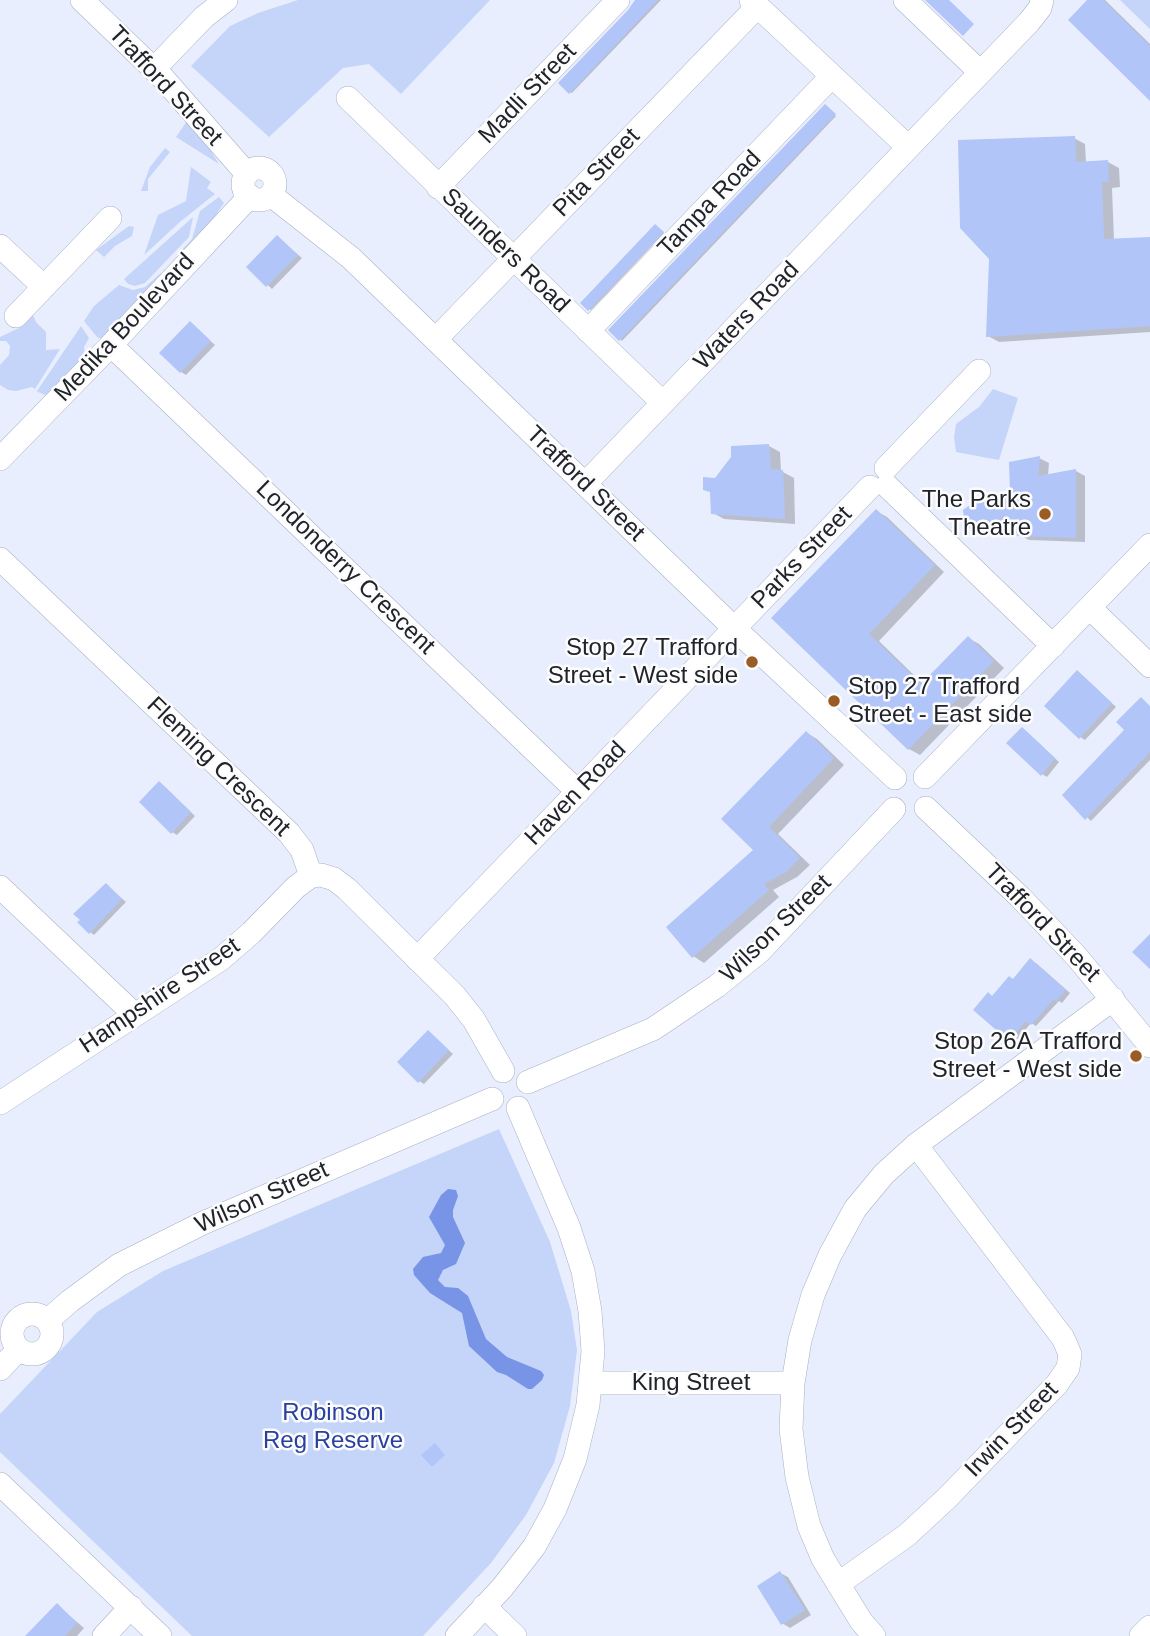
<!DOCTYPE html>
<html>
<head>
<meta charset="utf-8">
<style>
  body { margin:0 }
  canvas { display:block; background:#e8eefe }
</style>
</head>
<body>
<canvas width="1150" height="1636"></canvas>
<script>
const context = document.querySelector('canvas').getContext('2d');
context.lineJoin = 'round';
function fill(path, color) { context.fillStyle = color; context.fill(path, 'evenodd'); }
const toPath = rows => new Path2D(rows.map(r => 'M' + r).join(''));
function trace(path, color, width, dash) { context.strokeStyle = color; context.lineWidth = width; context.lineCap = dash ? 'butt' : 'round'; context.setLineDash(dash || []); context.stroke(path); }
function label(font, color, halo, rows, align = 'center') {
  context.font = font + ' Helvetica,sans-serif'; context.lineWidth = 5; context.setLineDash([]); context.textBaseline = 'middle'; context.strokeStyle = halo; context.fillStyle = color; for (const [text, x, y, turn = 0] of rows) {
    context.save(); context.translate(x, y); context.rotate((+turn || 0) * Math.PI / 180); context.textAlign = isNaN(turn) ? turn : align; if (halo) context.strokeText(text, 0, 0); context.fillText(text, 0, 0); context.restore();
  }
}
fill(toPath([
  [298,0,490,0,401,94,369,64,343,68,269,137,191,66,230,26,258,13],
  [1120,0,1150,0,1150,29],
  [187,121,202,137,219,164,176,137],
  [165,148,170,152,148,179,148,191,141,191,150,167],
  [191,167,211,182,207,188,215,194,181,221,144,255,158,215,186,201],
  [219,197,224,203,211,222,183,253,181,251,192,239,200,211],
  [193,217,189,237,145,283,135,286,128,284,124,279],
  [129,226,134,227,132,236,115,246,104,257,96,250],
  [161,273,163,274,102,339,97,337,84,321,94,306,119,285,133,290,145,287],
  [33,315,36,322,46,332,46,350,60,349,35,389,32,387,16,391,8,390,0,385,0,365,9,355,10,346,6,341,0,341,0,337,21,327],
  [81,326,89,338,84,347,85,356,48,396,38,392,37,391],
  [993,389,1018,398,999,460,956,452,954,437,956,424,979,407],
  [499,1129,550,1242,571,1311,577,1350,570,1406,554,1463,526,1515,491,1563,423,1636,192,1636,0,1452,0,1414,97,1312,163,1271]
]), '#c5d4f9');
fill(toPath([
  [448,1189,456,1190,458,1196,453,1210,453,1217,465,1243,456,1264,443,1270,438,1280,445,1287,458,1288,468,1296,486,1339,507,1357,541,1371,544,1375,542,1380,532,1389,528,1389,506,1375,497,1372,469,1346,462,1313,430,1293,414,1275,413,1269,423,1257,441,1253,445,1245,429,1217,441,1195]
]), '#7794e6');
fill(toPath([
  [637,0,661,0,572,93,570,92],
  [1090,0,1105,0,1150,44,1150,98],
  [827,107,836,116,622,341,611,330],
  [1074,138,1085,144,1086,163,1108,162,1119,168,1120,187,1112,188,1114,240,1150,239,1150,332,999,342,988,336,990,258],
  [657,227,664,233,591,310,589,309],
  [277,237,302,258,272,289,248,267],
  [190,323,215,345,186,375,181,372],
  [769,446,780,452,781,471,794,478,795,524,724,519,713,513,715,479],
  [1039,458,1049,463,1048,476,1076,471,1085,476,1085,542,1029,540,1019,535,1018,528,976,531,966,526,1012,494],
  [876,511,887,517,944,572,879,641,923,684,968,638,979,644,1004,668,920,755,909,749,773,618],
  [1082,675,1116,707,1085,740,1080,737],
  [1150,707,1150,760,1091,821,1064,795],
  [1027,732,1059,762,1047,777,1042,774],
  [807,733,817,739,844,765,778,834,810,865,797,877,773,890,779,897,704,963,693,956,755,850],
  [164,786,195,816,177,835,172,832],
  [106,885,126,902,94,935,90,932],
  [1036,963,1070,993,1062,1003,1059,1001,1036,1026,1031,1023,1015,1042,1010,1039,993,998],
  [428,1032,453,1054,424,1084,419,1081],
  [780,1573,788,1577,811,1615,790,1628,782,1623],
  [57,1605,84,1628,77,1636,28,1636]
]), '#0003');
fill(toPath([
  [635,0,658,0,569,94,558,83,628,10],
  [925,0,949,0,974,24,963,36],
  [1087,0,1103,0,1150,46,1150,101,1068,20],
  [825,104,836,114,619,341,608,330],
  [1075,136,1076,162,1108,160,1109,182,1102,182,1104,239,1150,237,1150,326,986,337,989,259,960,228,958,140],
  [655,224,664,232,588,311,580,303],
  [277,235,298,255,266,287,246,267],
  [190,321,211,341,180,373,159,353],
  [769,444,771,469,783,470,785,519,711,514,710,492,703,490,703,477,715,478,731,457,731,446],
  [1040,456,1038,476,1076,469,1076,538,1017,536,1015,523,965,527,963,510,980,498,1010,492,1009,462],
  [876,509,935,565,869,634,921,684,968,636,994,661,908,750,771,618],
  [1077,670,1112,703,1079,739,1044,706],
  [1141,697,1150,706,1150,752,1085,820,1062,795,1124,730,1116,722],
  [1022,727,1055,758,1041,776,1006,743],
  [806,731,834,758,769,827,800,858,786,872,764,884,769,890,692,958,666,927,753,850,721,819],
  [159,781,191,812,171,834,139,802],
  [106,883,122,899,89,934,77,922,80,920,73,914],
  [1150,934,1150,969,1132,952],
  [1030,958,1066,990,1056,1001,1054,999,1031,1025,1026,1021,1009,1041,973,1010,988,992,992,996,1009,976,1013,979],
  [428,1030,449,1050,418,1083,397,1062],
  [435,1443,445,1455,432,1467,421,1455],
  [780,1571,805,1610,781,1625,757,1586],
  [57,1603,77,1623,65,1636,25,1636]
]), '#b1c5f8');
const minor = toPath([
  [82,0,163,78,247,174],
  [751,0,908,147],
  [905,0,980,72],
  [154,69,204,17,226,0],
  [348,98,663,403],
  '243 184a16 16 0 1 1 32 0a16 16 0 1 1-32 0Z',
  [438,187,618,0],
  [271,195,351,258,735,629,895,778],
  [0,246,44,287],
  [16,316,110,218],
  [588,331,831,77],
  [436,339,758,6],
  [111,345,578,792],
  [0,459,111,345,250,196],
  [886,468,979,371],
  [585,484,1029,22,1040,8,1042,0],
  [887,486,1053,646],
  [0,559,289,833,302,850,311,876,321,875,334,879,347,889,455,996,474,1020,503,1071],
  [1090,608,1150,666],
  [925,777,1150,545],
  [926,808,1020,897,1077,957,1150,1046],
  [0,887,135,1015],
  [417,959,870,487],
  [528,1082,653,1029,717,986,759,952,894,809],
  [0,1103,221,959,251,933,296,887,311,876],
  '12 1334a20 20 0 1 1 40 0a20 20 0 1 1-40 0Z',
  [47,1321,70,1301,119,1265,203,1223,492,1099],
  [0,1369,19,1349],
  [590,1383,793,1383],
  [0,1484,160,1636],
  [838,1584,907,1535,947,1498,1057,1384,1068,1368,1070,1354,1063,1338,916,1145],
  [484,1606,515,1636],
  [104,1636,131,1607],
  [457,1636,502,1588,534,1547,555,1509,575,1459,588,1405,593,1351,590,1311,583,1271,569,1228,518,1108],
  [874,1636,861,1621,823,1559,809,1526,797,1477,791,1429,793,1383,800,1340,813,1295,830,1255,855,1209,884,1174,916,1145,1113,999],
  [1141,1636,1150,1627]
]);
trace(minor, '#a8b0c3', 24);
trace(minor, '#fff', 23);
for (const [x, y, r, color] of [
  [1045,514,7,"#9b5b25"],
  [752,662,7,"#9b5b25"],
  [834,701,7,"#9b5b25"],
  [1136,1056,7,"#9b5b25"]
]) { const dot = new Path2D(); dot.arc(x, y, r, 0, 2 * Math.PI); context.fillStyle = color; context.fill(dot); trace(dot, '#fcfcfc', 2.5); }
label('24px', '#20232a', '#fcfcfc', [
  ["Trafford Street",165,86,47],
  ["Madli Street",528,94,-46],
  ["Pita Street",597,173,-46],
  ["Tampa Road",710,204,-46],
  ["Saunders Road",505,251,44],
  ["Waters Road",747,316,-46],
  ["Medika Boulevard",125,328,-47],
  ["Trafford Street",585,484,44],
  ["Parks Street",802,558,-46],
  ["Londonderry Crescent",345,568,44],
  ["Fleming Crescent",218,767,44],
  ["Haven Road",576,794,-46],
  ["Trafford Street",1042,923,46],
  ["Wilson Street",776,929,-44],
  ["Hampshire Street",160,996,-34],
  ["Wilson Street",262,1198,-24],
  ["King Street",691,1383],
  ["Irwin Street",1012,1430,-46]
]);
label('24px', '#20232a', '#fcfcfc', [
  ["The Parks",1031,500],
  ["Theatre",1031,528],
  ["Stop 27 Trafford",738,648],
  ["Street - West side",738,676],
  ["Stop 27 Trafford",848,687,"left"],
  ["Street - East side",848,715,"left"],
  ["Stop 26A Trafford",1122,1042],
  ["Street - West side",1122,1070]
], 'right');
label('24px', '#29409f', '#fcfcfc', [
  ["Robinson",333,1413],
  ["Reg Reserve",333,1441]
]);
</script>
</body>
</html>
